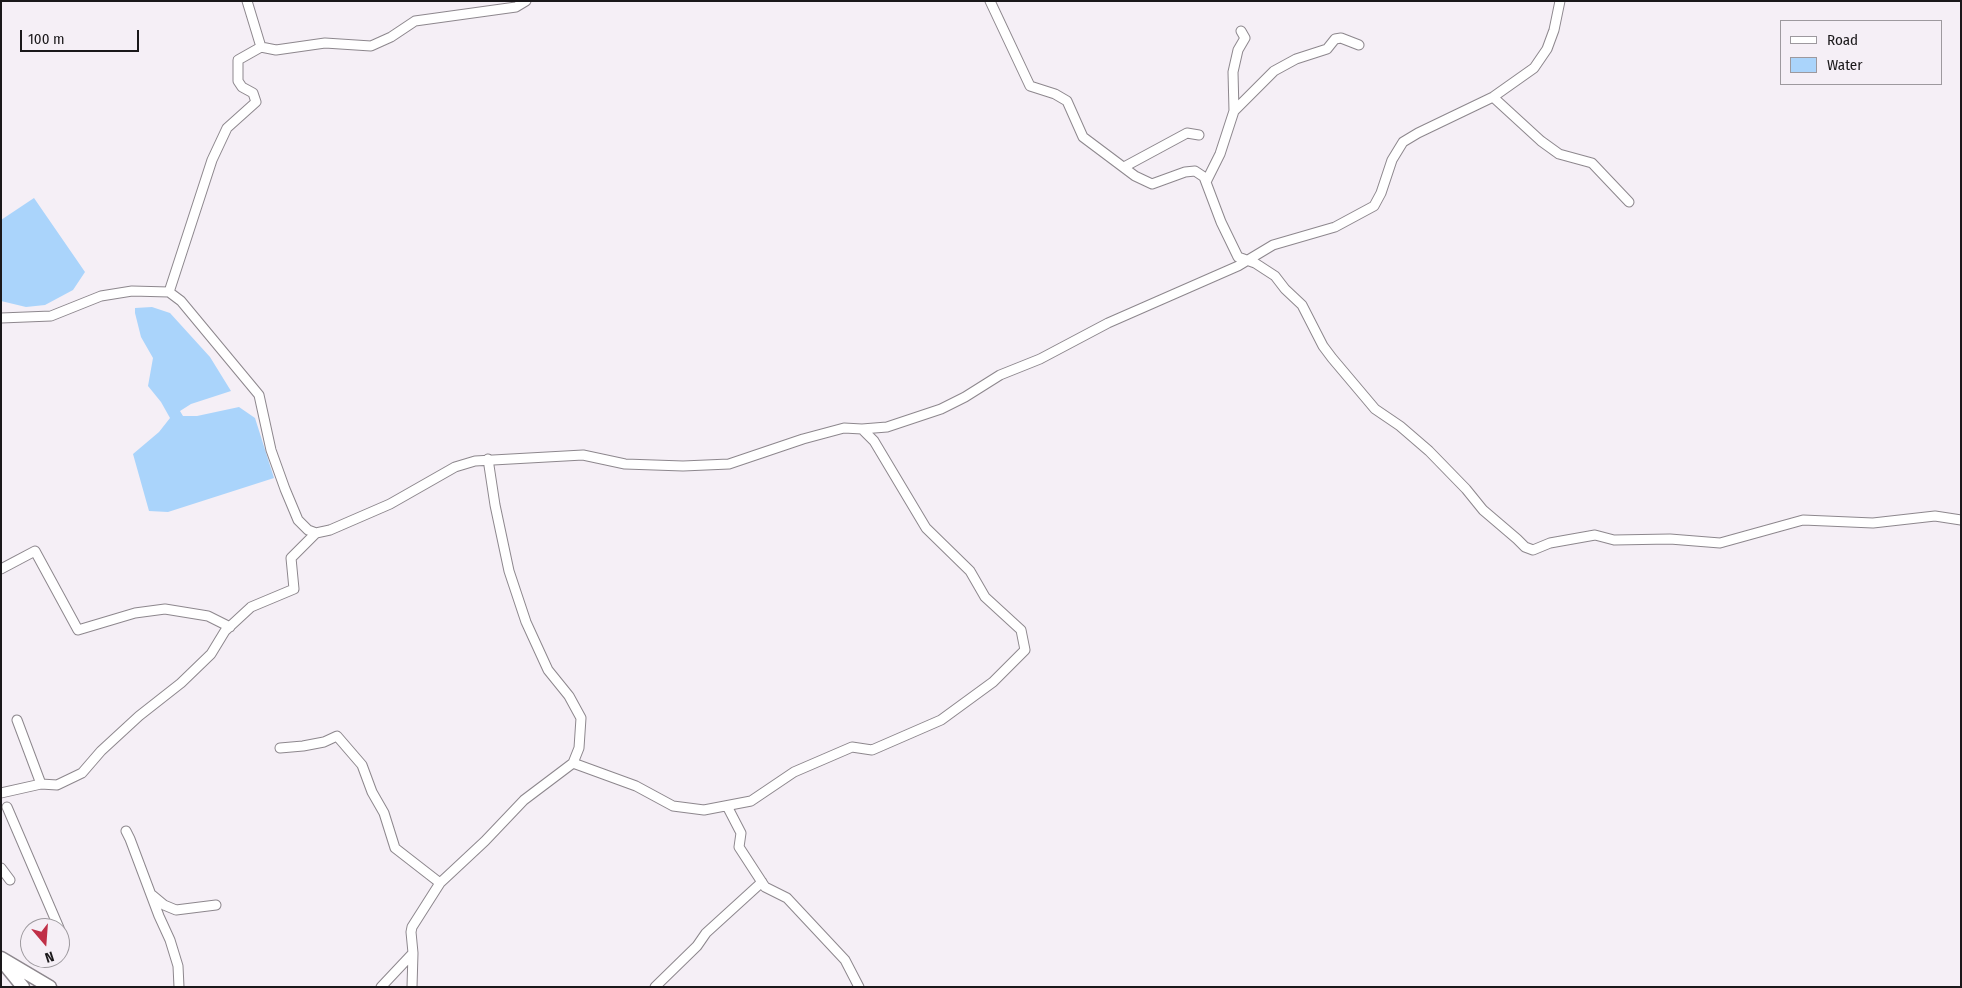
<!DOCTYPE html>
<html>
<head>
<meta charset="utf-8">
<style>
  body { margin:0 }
  #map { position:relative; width:1962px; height:988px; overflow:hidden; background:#f5eff6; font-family:"Fira Sans Condensed",sans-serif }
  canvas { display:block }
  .frame { position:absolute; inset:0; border:2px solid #1a181a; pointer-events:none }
  .legend { position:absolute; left:1780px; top:20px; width:162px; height:65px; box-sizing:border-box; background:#f5eff6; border:1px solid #9d999e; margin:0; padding:6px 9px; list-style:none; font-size:15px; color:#1a181a }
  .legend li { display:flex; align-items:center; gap:10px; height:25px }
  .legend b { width:25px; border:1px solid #9d999e }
  .north { position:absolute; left:20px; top:918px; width:50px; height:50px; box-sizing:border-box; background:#f5eff6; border:1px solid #9d999e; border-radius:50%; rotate:162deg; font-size:14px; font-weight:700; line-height:20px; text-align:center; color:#1a181a }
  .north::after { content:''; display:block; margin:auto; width:18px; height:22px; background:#c02f47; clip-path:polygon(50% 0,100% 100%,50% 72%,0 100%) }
  .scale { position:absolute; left:20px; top:30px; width:119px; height:22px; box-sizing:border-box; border:2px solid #1a181a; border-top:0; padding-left:6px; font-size:15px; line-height:18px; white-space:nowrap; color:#1a181a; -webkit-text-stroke:4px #f5eff6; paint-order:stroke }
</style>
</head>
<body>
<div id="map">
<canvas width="1962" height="988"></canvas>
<div class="frame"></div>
<ul class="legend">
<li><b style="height:6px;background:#fff"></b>Road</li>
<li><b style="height:14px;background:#aad4fb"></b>Water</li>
</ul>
<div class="north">N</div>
<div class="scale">100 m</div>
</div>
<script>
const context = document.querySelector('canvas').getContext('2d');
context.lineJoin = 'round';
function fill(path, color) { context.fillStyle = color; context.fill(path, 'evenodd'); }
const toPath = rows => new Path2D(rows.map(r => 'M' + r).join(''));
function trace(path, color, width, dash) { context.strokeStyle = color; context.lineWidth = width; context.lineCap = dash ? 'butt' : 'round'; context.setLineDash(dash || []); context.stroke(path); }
fill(toPath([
  [34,198,85,272,73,290,45,305,26,307,1,301,1,220],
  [152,307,170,313,210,357,231,391,191,404,180,411,183,416,197,416,239,407,255,418,274,478,168,512,149,511,133,454,159,432,170,418,161,402,148,386,153,358,141,337,135,313,135,308]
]), '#aad4fb');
const street = toPath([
  [990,1,1030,86,1055,94,1067,101,1083,137,1135,176,1152,184,1185,172,1195,171,1204,177,1221,222,1238,257,1255,263,1275,276,1285,289,1302,305,1323,346,1332,358,1375,409,1400,426,1429,451,1466,489,1483,510,1517,539,1525,547,1533,550,1550,543,1595,535,1614,540,1670,539,1720,543,1803,520,1873,523,1935,516,1961,520],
  [261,47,276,50,325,43,371,46,391,37,415,21,516,7,526,1],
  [1493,97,1541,141,1559,154,1592,163,1629,202],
  [1234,111,1233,72,1238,50,1245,38,1241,31],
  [1124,167,1187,133,1199,135],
  [1206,182,1220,154,1234,111,1274,71,1296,59,1327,49,1335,39,1341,38,1359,45],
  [169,292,212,160,227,128,256,102,253,93,242,87,238,81,238,60,261,47,247,1],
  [1,318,51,316,101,296,132,291,169,292,181,301,259,395,271,450,285,489,298,520,308,530,316,533,330,530,390,504,455,467,475,461,583,455,625,464,683,466,729,464,803,439,844,428,862,429,887,427,941,409,965,397,1000,375,1040,359,1108,323,1238,266,1273,245,1335,227,1374,206,1381,193,1392,160,1403,142,1418,133,1493,97,1534,68,1547,49,1554,30,1560,1],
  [1,569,35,551,78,630,135,613,165,609,208,616,230,627],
  [17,720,41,784,57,785,82,773,101,751,139,716,181,683,211,654,225,631,251,607,294,589,291,558,316,533],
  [280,748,303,746,324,742,337,736,362,765,372,792,384,813,395,848,440,883],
  [573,763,636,786,673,806,704,810,751,801,794,772,852,747,872,750,941,720,993,682,1025,650,1021,630,985,597,970,571,926,528,874,441,862,429],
  [1,793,41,784],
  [727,806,741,833,739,847,765,887,787,898,845,960,859,987],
  [7,807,59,928],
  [126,831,130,839,159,916,170,940,178,966,179,987],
  [1,868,10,880],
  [152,895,164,905,176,910,216,905],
  [381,987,413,953,411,932,412,927,440,883,485,841,524,800,573,763,579,748,581,718,569,696,548,670,526,622,509,571,495,505,488,459],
  [412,987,413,953],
  [655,987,697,946,706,933,762,882]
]);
const secondary = toPath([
  [1,958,50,987],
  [5,965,23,987]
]);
trace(street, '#8d878d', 11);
trace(secondary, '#8d878d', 15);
trace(street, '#fff', 9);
trace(secondary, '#fff', 12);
</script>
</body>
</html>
